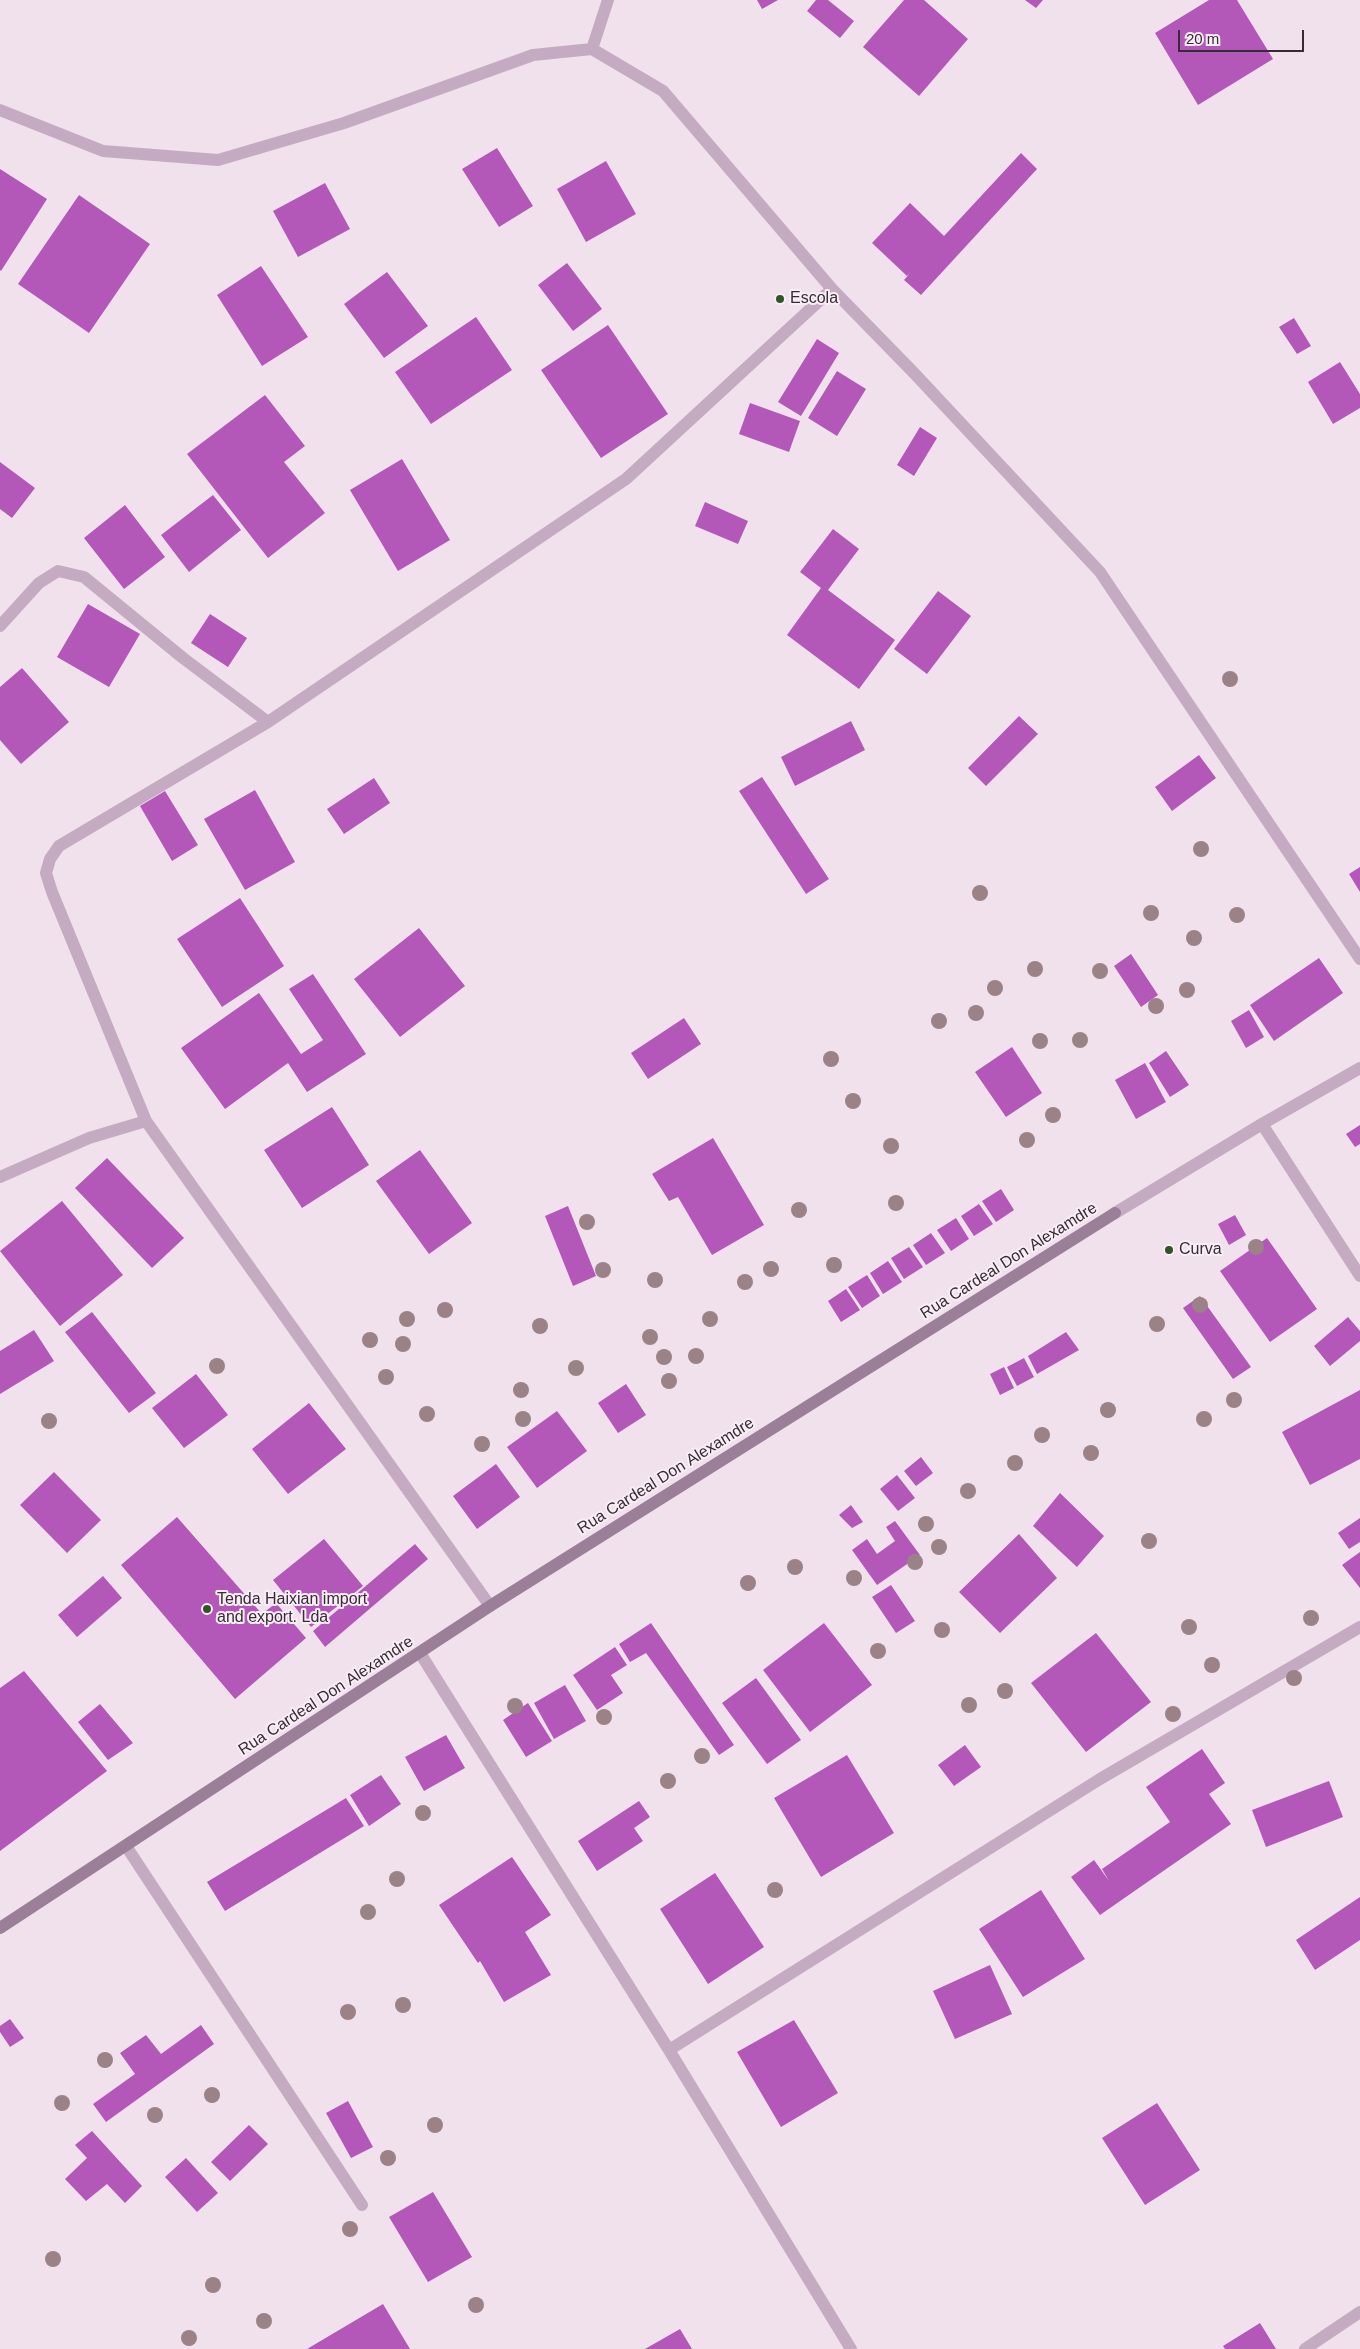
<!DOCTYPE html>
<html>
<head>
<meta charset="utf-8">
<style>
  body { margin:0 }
  #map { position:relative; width:1360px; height:2349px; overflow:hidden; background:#f1e1ed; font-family:Arial,sans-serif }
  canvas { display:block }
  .scale { position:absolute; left:1178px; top:30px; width:126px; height:22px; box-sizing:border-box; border:2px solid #372b37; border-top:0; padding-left:6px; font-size:15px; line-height:18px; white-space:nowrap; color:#372b37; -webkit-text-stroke:4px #f9edf6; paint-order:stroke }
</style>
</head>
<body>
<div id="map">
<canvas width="1360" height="2349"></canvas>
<div class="scale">20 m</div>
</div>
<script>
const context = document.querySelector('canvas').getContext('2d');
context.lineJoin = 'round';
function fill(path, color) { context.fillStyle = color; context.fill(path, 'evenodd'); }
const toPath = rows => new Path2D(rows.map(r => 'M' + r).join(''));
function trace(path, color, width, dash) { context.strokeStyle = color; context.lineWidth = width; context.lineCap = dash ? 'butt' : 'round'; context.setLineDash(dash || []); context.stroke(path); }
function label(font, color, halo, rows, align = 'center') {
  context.font = font + ' Arial,sans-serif'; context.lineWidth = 4; context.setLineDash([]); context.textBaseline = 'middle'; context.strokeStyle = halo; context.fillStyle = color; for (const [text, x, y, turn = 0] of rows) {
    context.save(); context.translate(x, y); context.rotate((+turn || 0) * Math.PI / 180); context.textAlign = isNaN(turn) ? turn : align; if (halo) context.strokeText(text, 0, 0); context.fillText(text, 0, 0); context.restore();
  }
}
fill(toPath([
  [757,0,778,0,762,9],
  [816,0,828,0,854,21,840,38,807,11],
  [904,0,924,0,968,39,919,96,863,47],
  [1025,0,1043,0,1036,8],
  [1209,0,1237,0,1273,59,1198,105,1155,33],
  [497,148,533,206,499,227,462,169],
  [1021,153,1037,169,921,295,904,280,911,272,907,276,872,243,910,203,944,236],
  [606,161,636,214,586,242,557,189],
  [0,169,47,199,1,271,0,270],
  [325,183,350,229,298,257,273,211],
  [79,195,150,244,89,333,18,284],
  [567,263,602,309,573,331,538,285],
  [261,266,308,337,262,366,217,295],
  [387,272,428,326,384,358,344,304],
  [476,317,512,370,431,424,395,372],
  [1294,318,1311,346,1297,354,1279,327],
  [608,325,668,414,601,458,541,370],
  [817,339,839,353,801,416,778,402],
  [1340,362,1360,394,1360,408,1333,424,1308,382],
  [837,371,866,389,837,436,808,418],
  [265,395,305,446,284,462,325,513,268,558,187,454],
  [750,403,800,421,789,452,739,434],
  [920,427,937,438,914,476,897,465],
  [402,459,450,540,398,571,350,490],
  [0,462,35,488,12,518,0,509],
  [213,495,241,530,189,572,161,535],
  [705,502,748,521,738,544,695,526],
  [125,505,165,557,124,589,84,538],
  [833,529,859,549,828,590,895,640,859,689,787,635,821,588,800,572],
  [938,591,971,616,927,674,894,649],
  [88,604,140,634,109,687,57,657],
  [210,614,247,638,228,667,191,643],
  [22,668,69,722,21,764,0,740,0,687],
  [1019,716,1038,734,986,786,968,768],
  [851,721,865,750,795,786,781,757],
  [1199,755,1216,778,1172,811,1155,787],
  [762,777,829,879,806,894,739,791],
  [374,778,390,803,344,834,327,809],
  [255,790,295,862,245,890,204,819],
  [165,791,198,845,172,861,140,806],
  [1360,867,1360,892,1349,874],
  [240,898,284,966,222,1007,177,939],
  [419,928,465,986,400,1037,354,979],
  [1131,954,1158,995,1141,1007,1114,966],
  [1319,958,1343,993,1274,1041,1250,1005],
  [313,974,366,1054,307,1092,288,1063,225,1109,181,1048,259,993,301,1054,323,1040,289,989],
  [1249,1010,1264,1037,1246,1048,1231,1021],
  [684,1018,701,1044,648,1079,631,1053],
  [1012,1047,1042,1093,1006,1117,975,1072],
  [1166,1051,1189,1085,1170,1097,1149,1063],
  [1145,1063,1166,1102,1136,1119,1115,1080],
  [332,1107,369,1165,302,1208,264,1150],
  [1360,1125,1360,1144,1355,1147,1346,1134],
  [713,1138,764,1225,712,1255,678,1197,669,1201,652,1174],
  [420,1150,472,1223,429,1254,376,1181],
  [107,1158,184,1238,152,1268,75,1188],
  [1001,1189,1014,1210,996,1222,982,1201],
  [62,1201,123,1275,60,1326,0,1251],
  [979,1204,993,1224,974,1236,961,1216],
  [568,1206,596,1276,573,1286,545,1216],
  [1235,1215,1246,1235,1229,1245,1218,1224],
  [956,1218,969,1239,951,1251,937,1230],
  [931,1233,945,1253,926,1265,913,1245],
  [1267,1238,1317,1309,1270,1342,1220,1271],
  [909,1247,923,1267,904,1279,891,1258],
  [888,1261,902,1282,883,1294,870,1273],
  [867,1275,880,1296,862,1308,848,1287],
  [846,1289,860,1310,841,1322,828,1301],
  [1200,1296,1251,1367,1233,1379,1183,1308],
  [92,1312,156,1393,129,1413,65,1332],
  [1348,1317,1360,1331,1360,1341,1330,1366,1314,1346],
  [34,1330,54,1361,0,1394,0,1351],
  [1066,1332,1079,1350,1037,1374,1028,1356],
  [1024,1358,1034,1377,1017,1386,1007,1367],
  [1004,1367,1014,1388,1000,1395,990,1374],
  [196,1374,228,1415,184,1448,152,1408],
  [626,1384,646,1415,618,1433,598,1403],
  [1360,1390,1360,1459,1310,1485,1282,1432],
  [309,1403,346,1449,288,1494,252,1449],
  [557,1411,587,1451,537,1488,507,1447],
  [921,1457,933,1473,916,1486,904,1471],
  [496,1464,520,1497,477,1529,453,1496],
  [54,1472,101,1520,67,1553,20,1505],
  [897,1475,915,1498,898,1511,880,1489],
  [1060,1493,1104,1536,1077,1567,1033,1526],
  [851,1505,863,1522,852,1528,839,1515],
  [177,1517,262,1614,276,1603,306,1638,235,1699,121,1565],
  [1360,1518,1360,1542,1349,1549,1338,1533],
  [895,1521,920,1555,877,1585,852,1550,867,1539,877,1554,895,1541,886,1527],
  [1019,1534,1057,1578,1000,1633,959,1592],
  [324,1539,363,1586,311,1627,273,1580],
  [415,1544,428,1559,325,1647,313,1631],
  [1360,1552,1360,1588,1342,1565],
  [103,1576,122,1598,77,1637,58,1615],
  [891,1585,915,1621,896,1633,872,1597],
  [651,1623,734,1745,719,1755,646,1653,630,1662,619,1644],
  [824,1623,872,1685,810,1732,763,1670],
  [1096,1633,1151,1702,1086,1752,1031,1683],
  [615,1647,627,1665,611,1675,623,1693,597,1710,573,1675],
  [24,1671,107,1771,0,1851,0,1688],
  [756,1678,801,1740,767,1764,722,1703],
  [565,1685,586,1721,554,1739,534,1703],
  [528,1703,552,1741,526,1757,503,1720],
  [100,1704,133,1743,108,1760,78,1722],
  [446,1735,465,1768,424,1791,405,1757],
  [965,1745,981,1767,954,1786,938,1765],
  [1202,1749,1225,1783,1209,1794,1231,1824,1100,1915,1071,1877,1094,1860,1109,1881,1102,1869,1170,1822,1146,1787],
  [847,1755,894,1833,821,1877,774,1798],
  [381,1775,401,1804,369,1826,350,1795],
  [1329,1781,1343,1817,1266,1847,1252,1810],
  [346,1798,364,1826,225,1911,207,1882],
  [639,1801,650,1817,634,1828,643,1841,597,1871,578,1841],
  [512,1857,551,1915,525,1932,551,1975,504,2002,480,1961,478,1963,439,1905],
  [715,1873,764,1947,708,1984,660,1909],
  [1041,1890,1085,1959,1023,1997,979,1929],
  [1360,1897,1360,1940,1315,1970,1296,1940],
  [990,1965,1012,2014,955,2039,933,1991],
  [10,2019,24,2038,10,2047,0,2032,0,2026],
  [794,2020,838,2093,781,2127,737,2052],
  [201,2025,214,2044,106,2122,93,2104,135,2074,120,2053,146,2035,161,2054],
  [348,2101,373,2147,351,2158,326,2113],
  [1157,2103,1200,2170,1145,2205,1102,2138],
  [249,2125,268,2144,230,2181,211,2162],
  [92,2131,142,2186,125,2203,107,2184,86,2201,65,2179,87,2158,75,2145],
  [186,2158,218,2193,197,2212,165,2177],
  [433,2192,472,2257,428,2282,389,2217],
  [383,2304,410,2349,307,2349],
  [1260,2323,1276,2349,1225,2349,1223,2346],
  [680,2329,692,2349,645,2349]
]), '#b357b8');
trace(toPath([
  [592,49,608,0],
  [0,110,103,151,218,160,344,123,533,55,592,49,663,91,832,289,914,373,1100,572,1360,959],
  [0,626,39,583,58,571,84,577,183,658,268,722,626,479,832,289],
  [146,1121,52,892,46,873,50,859,59,846,268,722],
  [1262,1124,1360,1276],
  [0,1177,89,1138,146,1121,490,1606],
  [420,1653,669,2050,851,2349],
  [126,1846,362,2205],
  [669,2050,1100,1779,1360,1627],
  [1305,2349,1360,2312]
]), '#c5abc1', 12);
trace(toPath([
  [1115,1213,1262,1124,1360,1068]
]), '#c5abc1', 12);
trace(toPath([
  [0,1928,490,1606,1115,1213]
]), '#9b7f99', 12);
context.fillStyle = '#9a8286';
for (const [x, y] of [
  [1230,679],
  [1201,849],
  [980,893],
  [1151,913],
  [1237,915],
  [1194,938],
  [1035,969],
  [1100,971],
  [995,988],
  [1187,990],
  [1156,1006],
  [976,1013],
  [939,1021],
  [1080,1040],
  [1040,1041],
  [831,1059],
  [853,1101],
  [1053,1115],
  [1027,1140],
  [891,1146],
  [896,1203],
  [799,1210],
  [587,1222],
  [1256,1247],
  [834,1265],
  [771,1269],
  [603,1270],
  [655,1280],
  [745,1282],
  [1200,1305],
  [445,1310],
  [407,1319],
  [710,1319],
  [1157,1324],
  [540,1326],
  [650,1337],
  [370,1340],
  [403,1344],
  [696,1356],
  [664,1357],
  [217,1366],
  [576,1368],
  [386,1377],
  [669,1381],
  [521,1390],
  [1234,1400],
  [1108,1410],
  [427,1414],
  [523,1419],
  [1204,1419],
  [49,1421],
  [1042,1435],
  [482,1444],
  [1091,1453],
  [1015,1463],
  [968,1491],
  [926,1524],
  [1149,1541],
  [939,1547],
  [915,1562],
  [795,1567],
  [854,1578],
  [748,1583],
  [1311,1618],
  [1189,1627],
  [942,1630],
  [878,1651],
  [1212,1665],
  [1294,1678],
  [1005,1691],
  [969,1705],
  [515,1706],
  [1173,1714],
  [604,1717],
  [702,1756],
  [668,1781],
  [423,1813],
  [397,1879],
  [775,1890],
  [368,1912],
  [403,2005],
  [348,2012],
  [105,2060],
  [212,2095],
  [62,2103],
  [155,2115],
  [435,2125],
  [388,2158],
  [350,2229],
  [53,2259],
  [213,2285],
  [476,2305],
  [264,2321],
  [189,2338]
]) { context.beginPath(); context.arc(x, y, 8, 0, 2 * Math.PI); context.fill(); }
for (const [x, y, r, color] of [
  [780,299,5,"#305425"],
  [1169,1250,5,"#305425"],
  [207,1609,5,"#305425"]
]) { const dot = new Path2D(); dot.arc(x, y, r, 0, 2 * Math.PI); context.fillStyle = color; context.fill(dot); trace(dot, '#f9edf6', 2); }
label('16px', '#372b37', '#f9edf6', [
  ["Escola",790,299],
  ["Curva",1179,1250],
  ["Tenda Haixian import",217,1600],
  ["and export. Lda",217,1618]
], 'left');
label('16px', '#372b37', '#f9edf6', [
  ["Rua Cardeal Don Alexamdre",1009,1261,-32],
  ["Rua Cardeal Don Alexamdre",666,1476,-32],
  ["Rua Cardeal Don Alexamdre",326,1696,-33]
]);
</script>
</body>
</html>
